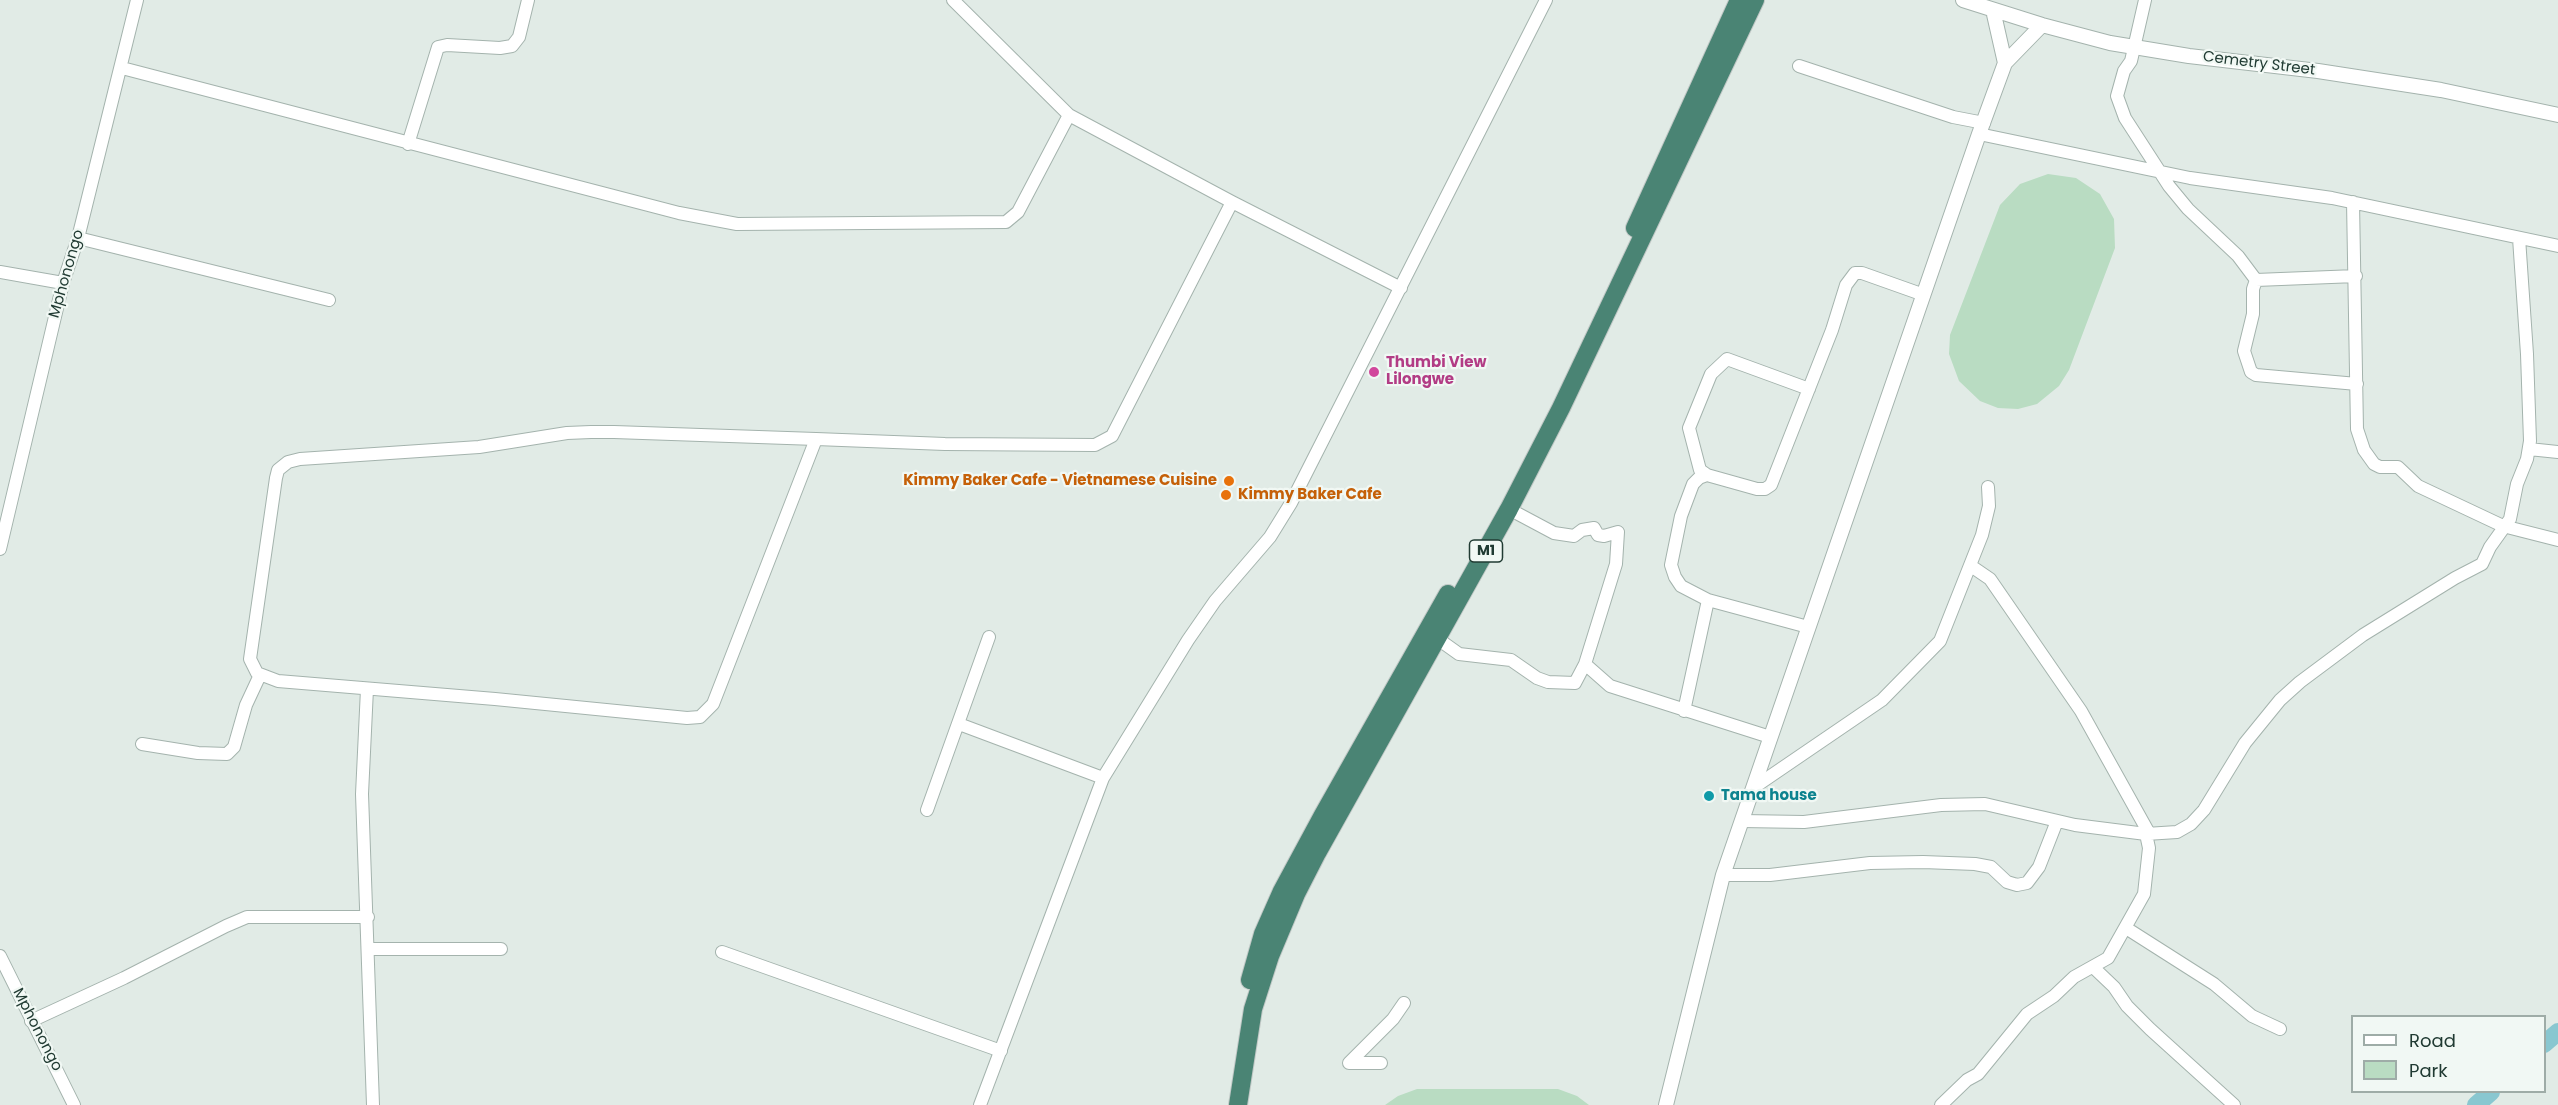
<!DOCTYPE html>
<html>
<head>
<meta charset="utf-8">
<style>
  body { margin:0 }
  #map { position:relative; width:2558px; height:1105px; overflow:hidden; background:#e1ebe6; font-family:Poppins,sans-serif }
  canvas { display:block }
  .legend { position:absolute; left:2351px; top:1015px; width:195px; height:78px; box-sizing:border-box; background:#f1f8f4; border:2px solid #9eaca7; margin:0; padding:8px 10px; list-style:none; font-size:18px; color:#213b33 }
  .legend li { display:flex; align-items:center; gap:12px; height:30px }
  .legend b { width:30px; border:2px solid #9eaca7 }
</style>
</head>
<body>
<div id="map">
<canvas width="2558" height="1105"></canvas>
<ul class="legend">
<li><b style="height:8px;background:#fff"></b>Road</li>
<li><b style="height:16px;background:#b9dcc2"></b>Park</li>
</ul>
</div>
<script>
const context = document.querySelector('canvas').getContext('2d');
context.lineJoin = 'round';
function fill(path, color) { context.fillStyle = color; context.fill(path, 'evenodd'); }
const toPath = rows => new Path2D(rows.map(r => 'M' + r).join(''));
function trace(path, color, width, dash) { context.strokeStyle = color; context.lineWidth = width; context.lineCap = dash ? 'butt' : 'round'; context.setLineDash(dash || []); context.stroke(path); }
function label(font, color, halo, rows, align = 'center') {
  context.font = font + ' Poppins,sans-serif'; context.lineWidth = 4.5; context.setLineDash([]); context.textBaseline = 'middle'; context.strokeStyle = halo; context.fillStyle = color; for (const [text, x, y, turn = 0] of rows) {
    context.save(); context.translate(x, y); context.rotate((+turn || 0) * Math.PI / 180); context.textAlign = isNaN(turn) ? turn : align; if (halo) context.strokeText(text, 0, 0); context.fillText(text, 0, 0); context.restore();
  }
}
fill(toPath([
  [2048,174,2076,178,2100,194,2114,219,2115,248,2069,370,2059,386,2037,404,2018,409,1998,408,1980,401,1959,381,1949,354,1950,335,2000,205,2020,184],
  [1417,1089,1558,1089,1577,1096,1589,1105,1385,1105,1398,1096]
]), '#b9dcc2');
trace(toPath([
  [2544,1044,2558,1032],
  [2476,1105,2491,1092]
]), '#89c7d0', 18);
const minor = toPath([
  [953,0,1069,115,1232,202,1401,288],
  [2145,0,2131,61,2124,71,2117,96,2125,118,2169,186,2188,209,2238,256,2256,280,2356,276],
  [1799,66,1953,117,1984,123],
  [122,68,679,213,737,224,1006,222,1018,212,1069,115],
  [1979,134,2190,178,2332,198,2558,246],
  [408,144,438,47,447,45,500,48,512,46,519,37,528,0],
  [2353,202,2357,429,2364,450,2374,464,2380,467,2398,467,2418,486,2503,526,2558,540],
  [78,238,329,300],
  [0,272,63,283],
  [2256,280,2253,289,2253,314,2244,351,2251,372,2256,375,2357,384],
  [816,439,713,704,700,717,687,718,495,699,278,681,257,673,250,659,276,478,278,470,288,462,300,459,479,447,567,433,591,432,614,432,816,439,945,444,1095,445,1112,436,1232,202],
  [2529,449,2558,452],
  [1707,475,1700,470,1689,428,1711,374,1727,359,1809,389],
  [1509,509,1554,533,1574,536,1582,530,1594,528,1598,535,1604,536,1618,532,1616,564,1585,664,1610,686,1770,737],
  [0,549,63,283,78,238,137,0],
  [1971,566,1990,579,2081,711,2150,835],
  [1808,627,1708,600,1681,586,1675,577,1671,565,1681,516,1693,484,1699,478,1707,475,1757,489,1765,489,1771,485,1832,330,1846,285,1855,273,1862,273,1924,295],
  [1438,639,1459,654,1511,660,1537,678,1548,682,1575,683,1585,664],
  [367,689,362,794,373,1105],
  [1684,711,1708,600],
  [959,724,1103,778],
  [142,744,198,753,227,754,234,747,246,705,260,675],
  [1753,788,1882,700,1940,641,1982,535,1989,506,1988,487],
  [927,810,989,637],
  [1742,821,1804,822,1941,805,1985,804,2075,825,2146,834,2177,832,2191,824,2204,810,2245,743,2280,700,2300,682,2363,635,2455,578,2482,564,2490,547,2510,519,2517,484,2527,459,2530,441,2527,354,2519,238],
  [1723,875,1770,875,1870,863,1923,862,1975,864,1991,867,2007,882,2017,885,2027,883,2039,867,2057,821],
  [2126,928,2214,984,2252,1016,2280,1029],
  [368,949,501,949],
  [722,952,1001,1051],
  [0,956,74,1105],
  [2093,967,2114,987,2127,1006,2150,1029,2234,1105],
  [31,1021,124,978,226,926,247,917,368,917],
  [1381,1063,1349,1063,1393,1019,1404,1003],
  [980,1105,1103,778,1188,640,1215,601,1270,537,1291,503,1546,0],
  [1941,1105,1967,1080,1978,1074,2027,1014,2054,996,2074,977,2108,958,2144,894,2149,848,2146,834]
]);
const tertiary = toPath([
  [1963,0,2042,25,2110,43,2189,56,2318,71,2441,90,2558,115],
  [1993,10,2005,63],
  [1666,1105,1723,875,1979,134,2005,63,2042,25]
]);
const trunk = toPath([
  [1635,228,1739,0],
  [1250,980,1263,934,1282,891,1323,815,1448,594],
  [1238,1105,1253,1009,1270,956,1296,894,1317,853,1509,509,1561,408,1755,0]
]);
trace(minor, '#a4b3ad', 14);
trace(tertiary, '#a4b3ad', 16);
trace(trunk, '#c1c8c6', 20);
trace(minor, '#fff', 12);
trace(tertiary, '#fff', 14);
trace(trunk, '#4a8474', 18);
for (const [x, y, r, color] of [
  [1374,372,6,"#d1479c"],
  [1229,481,6,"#e8710a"],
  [1226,495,6,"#e8710a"],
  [1709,796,6,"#0f9aa8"]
]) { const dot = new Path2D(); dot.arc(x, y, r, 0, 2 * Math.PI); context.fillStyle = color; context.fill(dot); trace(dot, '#f1f8f4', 2); }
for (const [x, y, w] of [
  [1486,551,33]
]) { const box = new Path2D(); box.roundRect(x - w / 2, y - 11, w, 22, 4.5); context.fillStyle = '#f1f8f4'; context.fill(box); trace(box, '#213b33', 1.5); }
label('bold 14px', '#213b33', null, [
  ["M1",1486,551]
]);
label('15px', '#213b33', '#f1f8f4', [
  ["Cemetry Street",2259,64,7],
  ["Mphonongo",67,274,-74],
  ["Mphonongo",37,1030,63]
]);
label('bold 15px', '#b23c85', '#f1f8f4', [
  ["Thumbi View",1386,363],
  ["Lilongwe",1386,380]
], 'left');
label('bold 15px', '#c56008', '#f1f8f4', [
  ["Kimmy Baker Cafe - Vietnamese Cuisine",1217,481],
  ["Kimmy Baker Cafe",1238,495,"left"]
], 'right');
label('bold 15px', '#0d838f', '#f1f8f4', [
  ["Tama house",1721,796]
], 'left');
</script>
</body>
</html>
